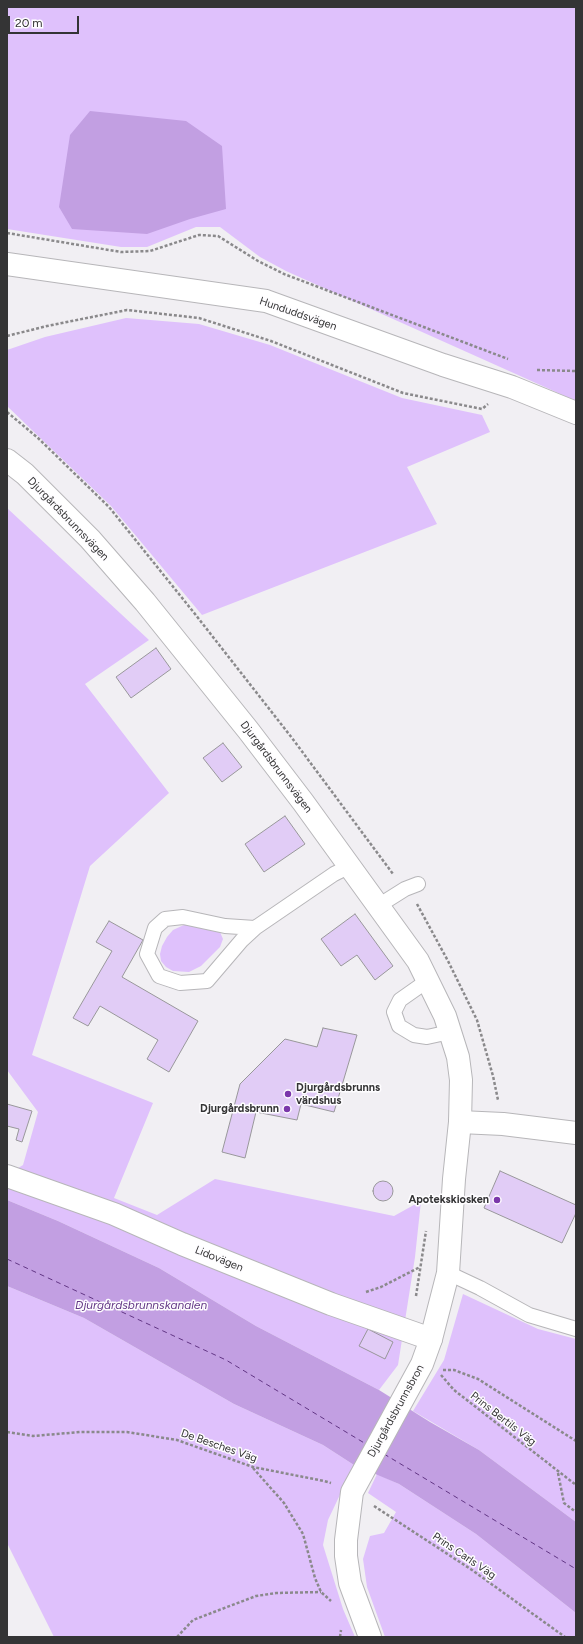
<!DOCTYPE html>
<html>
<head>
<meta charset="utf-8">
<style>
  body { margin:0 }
  #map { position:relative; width:583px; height:1644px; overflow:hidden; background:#f1eff3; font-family:Figtree,sans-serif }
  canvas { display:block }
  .frame { position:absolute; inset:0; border:8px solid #343435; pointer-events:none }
  .scale { position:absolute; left:8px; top:16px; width:71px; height:18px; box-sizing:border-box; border:2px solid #343435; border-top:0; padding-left:5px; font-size:12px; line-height:14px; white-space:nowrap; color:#343435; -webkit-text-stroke:3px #fefdff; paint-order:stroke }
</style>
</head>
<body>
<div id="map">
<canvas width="583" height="1644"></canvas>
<div class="frame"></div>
<div class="scale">20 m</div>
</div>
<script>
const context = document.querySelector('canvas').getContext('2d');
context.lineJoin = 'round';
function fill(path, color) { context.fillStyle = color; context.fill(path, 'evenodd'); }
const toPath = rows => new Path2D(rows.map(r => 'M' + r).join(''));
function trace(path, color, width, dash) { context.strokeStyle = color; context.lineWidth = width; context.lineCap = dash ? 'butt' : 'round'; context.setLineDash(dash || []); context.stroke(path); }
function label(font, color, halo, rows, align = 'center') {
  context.font = font + ' Figtree,sans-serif'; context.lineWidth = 3; context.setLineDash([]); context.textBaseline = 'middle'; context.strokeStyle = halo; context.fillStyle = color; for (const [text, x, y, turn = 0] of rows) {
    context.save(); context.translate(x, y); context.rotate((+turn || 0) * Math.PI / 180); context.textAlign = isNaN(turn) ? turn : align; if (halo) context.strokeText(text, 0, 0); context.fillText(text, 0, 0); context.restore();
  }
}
fill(toPath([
  [7,7,576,7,576,401,286,271,260,257,220,227,196,227,147,247,121,247,7,229],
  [126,318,199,324,270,345,402,398,482,415,490,432,407,467,437,524,202,615,111,506,7,406,7,350,45,337],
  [7,508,149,640,85,684,169,793,90,866,32,1055,153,1103,114,1198,157,1215,215,1179,394,1216,421,1201,415,1257,398,1365,379,1390,256,1326,159,1268,58,1221,7,1200,7,1175,23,1165,38,1112,7,1070],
  [186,924,220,932,223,939,220,947,201,966,189,972,173,971,166,967,161,961,160,954,162,946,167,937,173,930],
  [7,1286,84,1318,234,1404,323,1445,354,1465,328,1520,323,1545,343,1609,355,1637,54,1637,7,1543],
  [463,1294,538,1329,576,1339,576,1522,479,1450,413,1411,444,1360],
  [377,1474,399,1484,476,1534,576,1613,576,1637,385,1637,367,1587,363,1559,370,1536,384,1533,396,1512,368,1493]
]), '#dfc1fc');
fill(toPath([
  [90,111,186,121,222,146,226,209,190,219,147,234,72,229,59,207,70,135],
  [7,1200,58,1221,159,1268,256,1326,379,1390,430,1422,479,1450,576,1522,576,1613,476,1534,399,1484,354,1465,323,1445,234,1404,84,1318,7,1286]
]), '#c29fe2');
trace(toPath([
  [7,1259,226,1360,366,1444],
  [384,1454,576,1569]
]), '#623685', 1, [5, 4]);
const building = toPath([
  [156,648,171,669,131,698,116,677,156,648],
  [223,743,242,767,222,782,203,758,223,743],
  [285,816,305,844,264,872,245,844,285,816],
  [355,914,393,966,375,980,357,955,341,966,321,939,355,914],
  [109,921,143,940,122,977,198,1021,169,1072,147,1059,158,1040,100,1006,88,1026,73,1018,112,951,96,942,109,921],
  [323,1028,357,1035,334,1112,301,1104,297,1120,256,1112,245,1158,222,1152,240,1084,285,1039,317,1047,323,1028],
  [7,1104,32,1111,22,1142,16,1140,19,1129,7,1126,7,1104],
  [500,1171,576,1205,576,1213,562,1243,484,1208,500,1171],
  '373 1191a10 10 0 1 1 20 0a10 10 0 1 1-20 0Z',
  [368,1329,393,1342,385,1359,359,1346,368,1329]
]);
fill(building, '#e1ccf6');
trace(building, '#98979a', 1);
const lane = toPath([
  [378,906,405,889,418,884],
  [255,928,242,940,207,981,180,983,159,976,147,954,155,928,165,919,183,917,225,926,255,928,334,874,350,866],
  [427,981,400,1000,394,1012,399,1026,414,1035,427,1037,450,1032],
  [448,1273,480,1288,529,1315,576,1329]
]);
const street = toPath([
  [7,264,266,301,443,365,512,387,576,413],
  [460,1122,503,1124,576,1133],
  [7,1176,114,1214,182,1244,331,1304,431,1339]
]);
const secondary = toPath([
  [7,460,25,474,90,539,145,602,248,730,303,802,418,961,445,1016,458,1057,461,1080,460,1122,454,1179,448,1273,431,1339,422,1364,352,1492,346,1540,346,1556,350,1583,370,1637]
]);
trace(lane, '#b7b6b9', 16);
trace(street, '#b7b6b9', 24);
trace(secondary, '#b7b6b9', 24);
trace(toPath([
  [7,233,121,252,150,251,199,235,218,236,258,261,284,274,508,359],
  [7,336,47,326,127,310,199,318,271,341,403,393,482,409,488,404],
  [537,370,576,371],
  [7,412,38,438,109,507,195,614,292,738,393,874],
  [417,904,448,961,477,1020,493,1076,498,1100],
  [366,1292,381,1287,420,1267],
  [416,1296,426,1231],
  [443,1370,454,1370,478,1379,576,1441],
  [441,1375,454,1390,576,1485],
  [7,1432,33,1436,80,1432,127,1432,177,1440,253,1467,324,1481,331,1483],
  [253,1468,284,1503,303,1534,315,1578,321,1592,331,1601],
  [558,1473,564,1503,576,1512],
  [374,1506,472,1570,565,1637],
  [177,1637,193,1620,256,1596,276,1593,321,1592],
  [340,1637,341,1630]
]), '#8a898b', 2.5, [3, 2]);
trace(lane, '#fff', 14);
trace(street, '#fff', 22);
trace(secondary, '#fff', 22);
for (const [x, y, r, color] of [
  [288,1094,4,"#7b37ab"],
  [287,1109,4,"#7b37ab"],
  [497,1200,4,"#7b37ab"]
]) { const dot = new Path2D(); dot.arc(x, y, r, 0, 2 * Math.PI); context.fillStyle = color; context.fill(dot); trace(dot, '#fefdff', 1.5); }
label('11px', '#343435', '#fefdff', [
  ["Hunduddsvägen",298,314,19],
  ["Djurgårdsbrunnsvägen",68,519,46],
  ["Djurgårdsbrunnsvägen",276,767,53],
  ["Lidovägen",219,1259,22],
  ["Djurgårdsbrunnsbron",396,1411,-61],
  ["Prins Bertils Väg",503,1419,38],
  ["De Besches Väg",219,1446,19],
  ["Prins Carls Väg",464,1556,34]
]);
label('bold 11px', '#343435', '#fefdff', [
  ["Djurgårdsbrunns",296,1088,"left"],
  ["värdshus",296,1101,"left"],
  ["Djurgårdsbrunn",279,1109],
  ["Apotekskiosken",489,1200]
], 'right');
label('italic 12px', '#623685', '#fefdff', [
  ["Djurgårdsbrunnskanalen",141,1305]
]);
</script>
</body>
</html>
